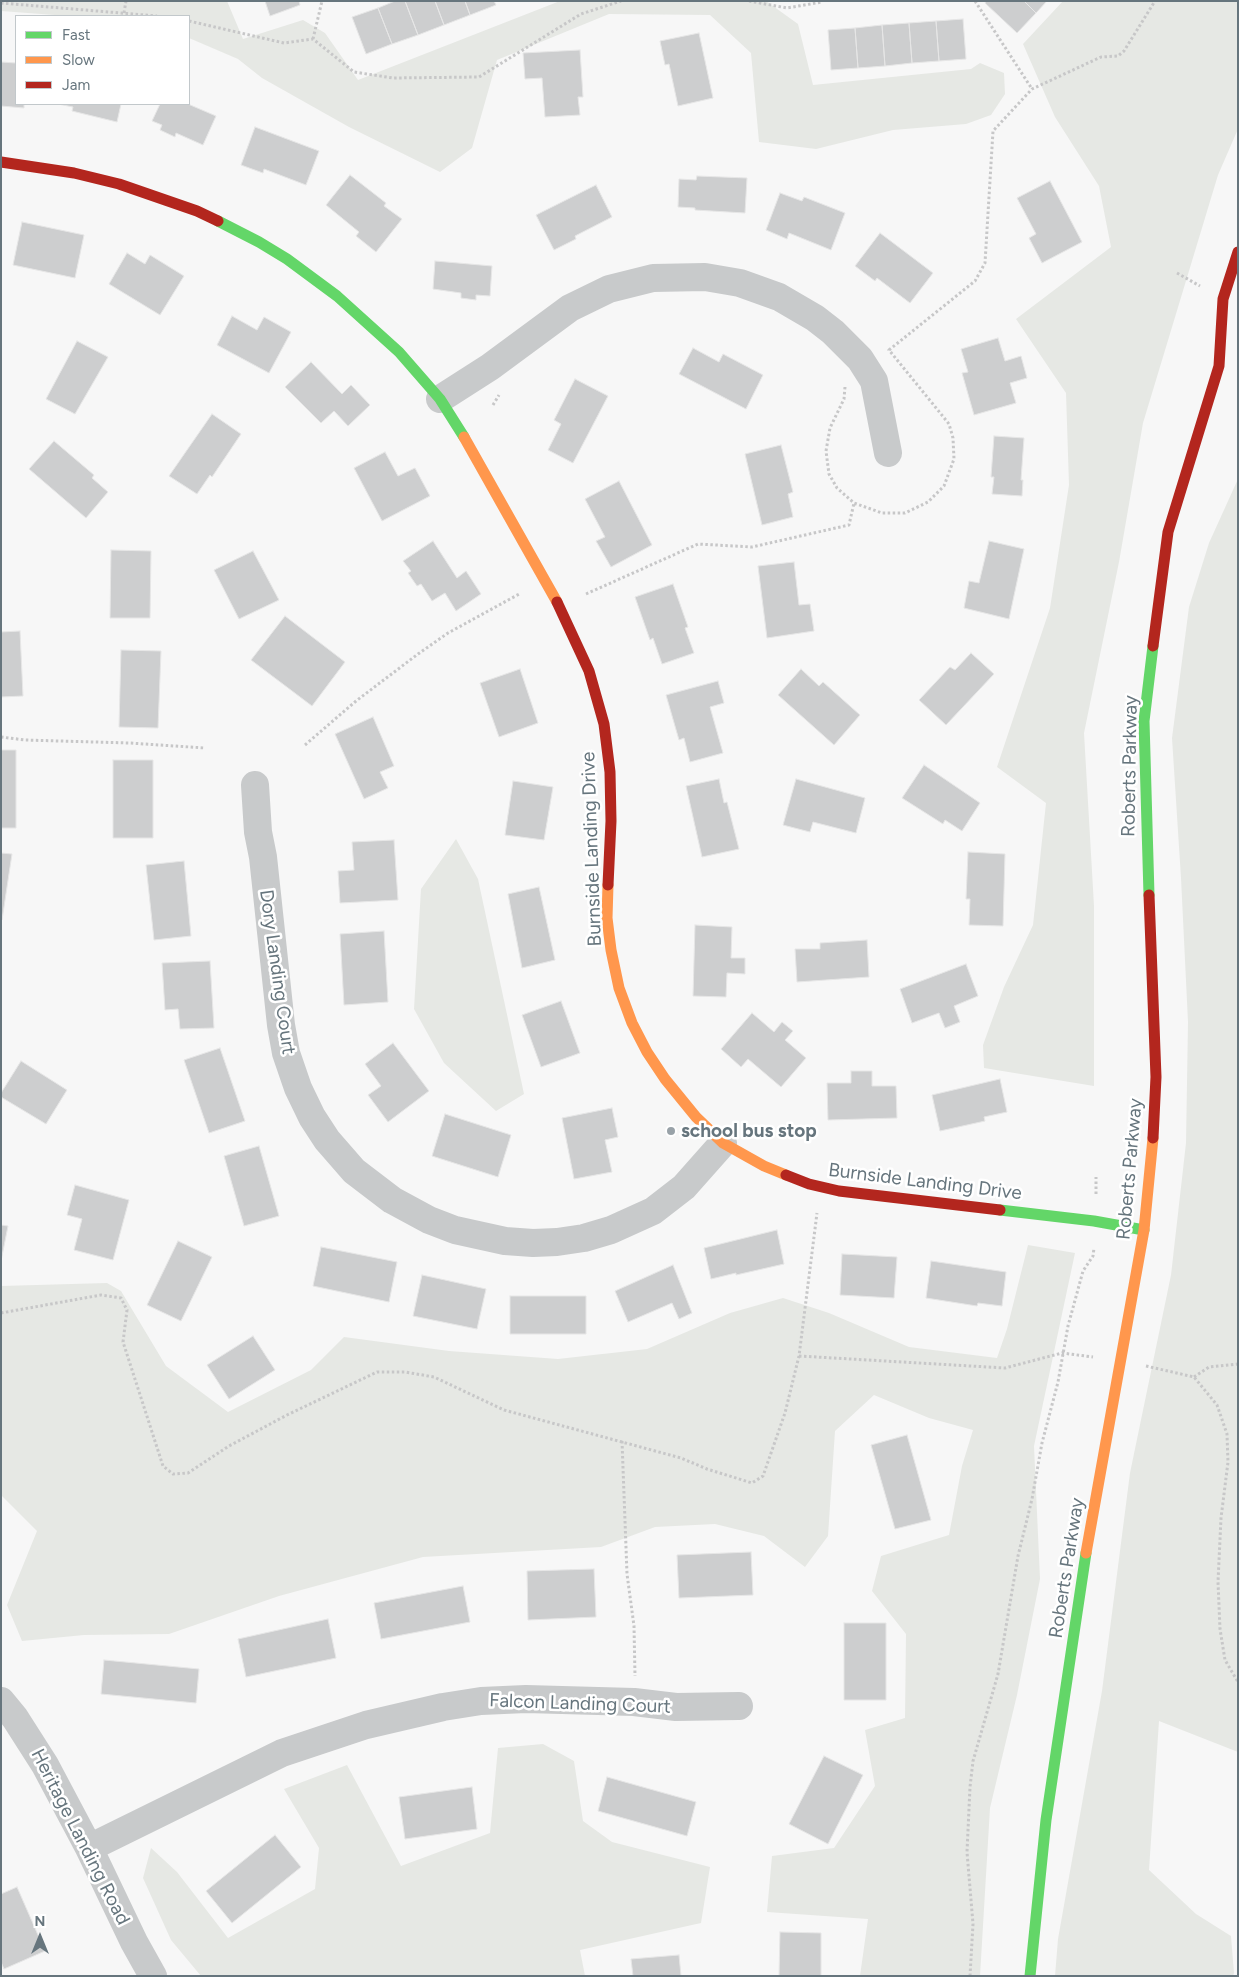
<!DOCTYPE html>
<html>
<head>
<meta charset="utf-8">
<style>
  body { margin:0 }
  #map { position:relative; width:1239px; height:1977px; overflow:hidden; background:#f7f7f7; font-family:Figtree,sans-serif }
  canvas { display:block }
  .frame { position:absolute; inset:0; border:2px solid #66757d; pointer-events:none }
  .legend { position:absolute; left:15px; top:15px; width:175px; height:90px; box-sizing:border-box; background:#fff; border:1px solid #c2c8cb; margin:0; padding:6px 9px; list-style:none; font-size:15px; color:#66757d }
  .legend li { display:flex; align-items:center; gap:10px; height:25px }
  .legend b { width:25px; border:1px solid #c2c8cb }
  .north { position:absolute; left:15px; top:1912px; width:50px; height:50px; -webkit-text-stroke:4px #fff; paint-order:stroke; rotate:0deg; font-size:14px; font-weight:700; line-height:20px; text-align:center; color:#66757d }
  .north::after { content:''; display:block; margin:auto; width:18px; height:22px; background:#66757d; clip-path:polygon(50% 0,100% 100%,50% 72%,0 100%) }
</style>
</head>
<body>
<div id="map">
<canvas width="1239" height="1977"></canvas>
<div class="frame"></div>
<ul class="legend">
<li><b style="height:6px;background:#63d668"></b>Fast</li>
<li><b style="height:6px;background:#ff974d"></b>Slow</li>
<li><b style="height:6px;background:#b3261e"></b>Jam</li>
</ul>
<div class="north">N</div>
</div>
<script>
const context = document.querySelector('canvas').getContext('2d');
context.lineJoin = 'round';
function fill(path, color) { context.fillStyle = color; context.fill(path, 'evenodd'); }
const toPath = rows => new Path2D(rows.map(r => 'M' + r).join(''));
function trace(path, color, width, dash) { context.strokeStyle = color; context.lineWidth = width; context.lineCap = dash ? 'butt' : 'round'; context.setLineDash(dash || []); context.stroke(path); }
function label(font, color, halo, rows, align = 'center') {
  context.font = font + ' Figtree,sans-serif'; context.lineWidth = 5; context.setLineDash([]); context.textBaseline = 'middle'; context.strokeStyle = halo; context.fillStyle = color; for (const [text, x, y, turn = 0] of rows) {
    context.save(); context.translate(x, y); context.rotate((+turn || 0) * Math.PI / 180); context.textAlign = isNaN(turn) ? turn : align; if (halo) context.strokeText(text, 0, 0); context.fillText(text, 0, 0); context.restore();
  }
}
fill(toPath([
  [1,1,227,1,243,39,303,20,325,33,358,80,560,1,766,1,798,24,813,85,971,69,980,63,1004,73,1005,94,991,115,966,124,893,130,816,149,759,142,751,53,710,15,609,14,497,60,472,148,440,172,349,127,262,78,238,59,189,38,189,16,68,16,1,11],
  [1063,1,1238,1,1238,129,1218,175,1143,423,1119,562,1084,733,1094,906,1094,1086,984,1068,983,1045,1004,987,1033,925,1046,803,997,767,1050,608,1069,485,1066,393,1016,319,1111,247,1099,186,1055,117,1023,44],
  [1238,479,1238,1752,1159,1721,1149,1870,1196,1914,1231,1936,1234,1973,1233,1976,1055,1976,1058,1939,1102,1691,1130,1473,1171,1275,1186,1143,1188,1022,1181,878,1172,738,1189,607,1209,543],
  [456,839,478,879,524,1094,496,1111,444,1063,414,1009,421,889],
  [1028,1245,1075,1253,1034,1446,1040,1579,1017,1695,990,1808,980,1976,860,1976,868,1919,767,1912,772,1856,834,1848,875,1786,865,1730,905,1718,906,1634,872,1591,881,1556,949,1535,962,1466,973,1430,929,1418,874,1395,835,1431,828,1536,805,1567,764,1536,715,1524,655,1527,601,1547,423,1557,279,1596,169,1634,84,1635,22,1641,7,1605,37,1531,1,1495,1,1286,107,1283,121,1291,166,1366,228,1412,311,1370,344,1337,449,1351,558,1359,647,1349,730,1313,783,1298,829,1313,909,1347,997,1358,1007,1329],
  [543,1744,574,1761,583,1821,612,1842,710,1867,701,1923,580,1950,585,1976,201,1976,171,1940,143,1878,151,1848,177,1872,228,1938,315,1889,319,1848,284,1789,347,1765,401,1866,490,1833,498,1748]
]), '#e6e8e4');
const building = toPath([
  [265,1,299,1,300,5,270,16,265,1],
  [395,1,405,1,418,35,392,44,378,8,395,1],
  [405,1,435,1,444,25,418,35,405,1],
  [435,1,465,1,470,15,444,25,435,1],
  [465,1,494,1,496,5,470,15,465,1],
  [986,1,1024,1,1036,13,1017,33,985,3,986,1],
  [1024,1,1047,1,1036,13,1024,1],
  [378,8,392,44,366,54,352,17,378,8],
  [963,19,966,59,939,61,936,21,963,19],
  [936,21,939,61,912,63,909,23,936,21],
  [909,23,912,63,885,66,882,25,909,23],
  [882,25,885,66,858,68,855,28,882,25],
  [855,28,858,68,831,70,828,30,855,28],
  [699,33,713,98,678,106,669,64,665,65,660,41,699,33],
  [580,50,583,97,578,97,580,115,545,117,542,78,525,79,523,53,580,50],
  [1,62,16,63,16,104,24,104,24,108,1,106,1,62],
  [58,104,121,104,117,122,72,111,73,107,58,104],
  [160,104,188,104,216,116,203,145,176,133,175,137,160,130,162,125,152,121,160,104],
  [255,127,319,151,306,185,264,169,263,173,241,165,255,127],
  [350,175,386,203,384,206,402,219,376,252,356,236,359,232,326,205,350,175],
  [697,176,747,178,745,213,695,210,695,208,678,207,679,179,696,180,697,176],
  [1050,181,1082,242,1042,263,1029,238,1036,234,1017,198,1050,181],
  [596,185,612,217,575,236,576,239,554,250,536,215,596,185],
  [780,193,802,201,804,197,845,213,831,250,789,233,787,239,766,230,780,193],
  [22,222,84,235,75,278,13,265,22,222],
  [880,233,933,273,910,303,877,278,875,281,855,266,880,233],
  [127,253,145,264,150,255,184,276,160,315,109,284,127,253],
  [435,261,492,266,490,296,476,295,476,300,461,298,461,293,433,289,435,261],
  [232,316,257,330,264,317,291,332,269,373,217,345,232,316],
  [998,338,1005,361,1021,356,1027,378,1010,383,1016,403,974,415,962,373,968,372,961,349,998,338],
  [77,341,108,357,75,414,46,399,77,341],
  [693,348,719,362,723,354,763,375,746,409,679,374,693,348],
  [311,362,342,394,351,385,370,405,348,426,334,411,321,423,285,387,311,362],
  [575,379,608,396,573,463,548,450,561,424,554,420,575,379],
  [212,414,241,434,212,477,210,475,197,494,169,476,212,414],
  [994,436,1024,438,1021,480,1023,480,1022,496,992,494,994,477,991,477,994,436],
  [54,441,94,475,92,478,108,492,86,518,29,469,54,441],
  [781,445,793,492,788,494,793,517,762,525,745,454,781,445],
  [385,452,398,476,415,468,430,496,382,521,354,468,385,452],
  [619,481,652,545,611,567,596,541,605,537,585,499,619,481],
  [433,541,457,578,466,571,481,594,456,611,445,593,432,601,421,584,417,586,408,573,411,571,403,561,433,541],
  [989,541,1024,549,1009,619,964,608,969,581,979,583,989,541],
  [111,550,151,551,150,618,110,618,111,550],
  [253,551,279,600,239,619,214,570,253,551],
  [794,562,799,605,810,604,814,631,767,638,758,566,794,562],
  [673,584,688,627,685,628,694,653,662,664,653,638,650,640,635,597,673,584],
  [285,616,345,662,312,706,251,660,285,616],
  [20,631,23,696,1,697,1,632,20,631],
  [121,650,161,651,158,728,119,727,121,650],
  [971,653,994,674,946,725,919,700,950,667,955,670,971,653],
  [520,669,538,723,499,737,480,683,520,669],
  [801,669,819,686,823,682,860,715,834,745,778,695,801,669],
  [718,681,724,703,710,707,723,753,690,762,684,738,679,740,666,695,718,681],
  [373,717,394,766,380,772,388,788,364,799,335,734,373,717],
  [1,750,16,750,16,828,1,828,1,750],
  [113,760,153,760,153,838,113,838,113,760],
  [924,765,980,803,962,831,945,820,943,824,902,798,924,765],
  [719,779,724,803,727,802,739,849,702,857,686,786,719,779],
  [796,779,865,798,856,833,813,822,810,832,783,825,796,779],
  [513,781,553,787,544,840,505,835,513,781],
  [394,840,398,900,340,903,338,871,354,870,352,842,394,840],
  [968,852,1005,854,1003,926,969,925,970,899,966,899,968,852],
  [1,853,12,854,2,920,1,920,1,853],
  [184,861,191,936,154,940,146,865,184,861],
  [539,887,555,960,522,968,508,894,539,887],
  [695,925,732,927,731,958,745,958,745,974,727,973,726,997,693,996,695,925],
  [384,931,388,1002,344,1005,340,934,384,931],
  [867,940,869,977,797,982,795,949,820,949,820,943,867,940],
  [210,961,214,1028,180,1029,178,1009,165,1010,162,963,210,961],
  [966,964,978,996,954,1006,960,1022,945,1028,939,1013,912,1023,900,989,966,964],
  [561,1001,580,1053,541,1067,522,1015,561,1001],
  [752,1013,774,1032,782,1022,793,1031,785,1040,806,1058,781,1087,748,1059,741,1067,721,1049,752,1013],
  [393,1043,429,1091,388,1122,368,1095,381,1086,365,1064,393,1043],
  [220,1048,245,1121,209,1133,184,1060,220,1048],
  [21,1061,67,1090,46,1124,1,1097,1,1093,21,1061],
  [851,1071,872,1071,872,1086,896,1086,897,1118,828,1120,827,1083,851,1083,851,1071],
  [1000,1079,1007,1112,984,1117,985,1121,940,1131,932,1095,1000,1079],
  [612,1108,618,1137,605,1140,612,1172,574,1179,562,1118,612,1108],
  [445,1114,511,1135,498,1177,432,1156,445,1114],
  [259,1146,279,1216,244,1226,224,1156,259,1146],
  [75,1185,129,1200,113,1260,74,1250,82,1219,67,1215,75,1185],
  [1,1225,8,1226,1,1261,1,1225],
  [777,1230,784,1264,736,1275,736,1273,711,1279,704,1248,777,1230],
  [178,1241,212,1257,181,1321,147,1305,178,1241],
  [321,1247,397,1262,389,1302,313,1286,321,1247],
  [842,1254,897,1257,894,1298,840,1295,842,1254],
  [931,1261,1006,1272,1002,1306,978,1303,977,1306,926,1298,931,1261],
  [673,1265,692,1313,679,1319,672,1303,628,1322,615,1291,673,1265],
  [422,1275,486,1289,477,1329,413,1316,422,1275],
  [510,1296,586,1296,586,1334,510,1334,510,1296],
  [253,1336,275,1370,229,1399,207,1365,253,1336],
  [907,1435,931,1520,895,1529,871,1445,907,1435],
  [751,1552,753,1595,679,1598,677,1555,751,1552],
  [594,1569,596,1617,528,1620,527,1571,594,1569],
  [463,1586,470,1622,381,1639,374,1603,463,1586],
  [328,1619,336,1658,246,1677,238,1639,328,1619],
  [844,1623,886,1623,886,1700,844,1700,844,1623],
  [104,1660,199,1669,196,1703,101,1694,104,1660],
  [824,1756,863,1775,828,1844,789,1824,824,1756],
  [607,1777,696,1802,687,1836,598,1811,607,1777],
  [472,1787,477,1829,405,1839,399,1797,472,1787],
  [275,1835,301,1867,232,1923,206,1891,275,1835],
  [17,1887,45,1951,4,1969,1,1962,1,1894,17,1887],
  [780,1932,821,1933,821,1976,779,1976,780,1932],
  [679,1955,681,1976,633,1976,631,1959,679,1955]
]);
fill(building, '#cdcecf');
trace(building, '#e6e6e6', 1);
trace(toPath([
  [749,1,787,8,822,2],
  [975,1,1032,89],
  [1,3,157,16],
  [124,13,126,1],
  [189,21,284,43,313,39,354,72,393,78,479,77,581,14,621,1],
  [313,39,322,1],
  [1177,273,1200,286],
  [845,387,844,399,830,428,826,451,829,474,837,488,854,503,882,513,905,513,928,502,944,486,954,459,953,438,949,424,941,414,889,350,975,281,985,263,993,131,1032,89,1101,57,1118,56,1124,51,1155,1],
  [493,405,499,395],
  [586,594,698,544,752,547,849,525,854,503],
  [1,737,25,740,130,743,205,748],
  [305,745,356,701,418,654,448,633,521,593],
  [1096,1194,1096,1177],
  [1,1313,101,1295,121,1298,127,1310,123,1342,163,1466,173,1474,188,1473,229,1446,287,1415,377,1372,405,1372,434,1377,504,1410,681,1458,707,1469,752,1483,763,1476,785,1413,799,1356,817,1213],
  [799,1356,1005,1368,1062,1353,1093,1357],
  [1146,1366,1194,1377,1217,1405,1227,1434,1228,1462,1221,1518,1218,1582,1220,1629,1225,1660,1238,1682],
  [1194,1377,1209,1367,1238,1364],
  [622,1441,627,1574,634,1626,635,1676],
  [970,1976,973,1924,967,1852,970,1787,973,1761,998,1674,1018,1556,1032,1499,1042,1443,1058,1382,1068,1326,1083,1271,1093,1256,1094,1248]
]), '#c7c7c8', 3, [2.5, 2.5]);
trace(toPath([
  [440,399,490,367,570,308,609,289,653,278,705,277,740,283,779,297,815,318,833,332,860,359,874,381,888,453],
  [255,785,258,832,263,857,281,1025,286,1053,298,1088,312,1117,327,1140,354,1171,392,1200,429,1220,455,1230,505,1241,533,1243,557,1242,584,1238,611,1230,653,1211,684,1187,723,1143],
  [1,1701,15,1718,45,1765,89,1848,134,1942,153,1976],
  [89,1848,282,1753,366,1725,443,1707,481,1701,526,1699,634,1702,676,1707,739,1706]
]), '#c8cacb', 28);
trace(toPath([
  [218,221,259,242,287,259,337,296,399,352,440,399,464,437],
  [1149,895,1144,721,1153,646],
  [1000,1210,1094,1221,1144,1230],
  [1030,1976,1046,1820,1086,1553]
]), '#63d668', 11);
trace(toPath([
  [464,437,557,602],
  [608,885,607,918,611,950,619,988,632,1023,647,1052,665,1079,696,1117,723,1143,764,1166,786,1175],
  [1086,1553,1144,1230,1153,1138]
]), '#ff974d', 11);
trace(toPath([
  [1,162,74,173,119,184,197,211,218,221],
  [557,602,589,671,604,724,610,772,611,821,608,885],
  [1153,646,1168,532,1219,366,1223,299,1238,252],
  [1149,895,1156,1077,1153,1138],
  [786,1175,809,1184,839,1191,1000,1210]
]), '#b3261e', 11);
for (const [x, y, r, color] of [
  [671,1131,5,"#99a2a8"]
]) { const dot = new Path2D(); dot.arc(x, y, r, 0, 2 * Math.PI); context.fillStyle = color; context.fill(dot); trace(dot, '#fff', 2); }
label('19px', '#66757d', '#fff', [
  ["Roberts Parkway",1130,766,-89],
  ["Burnside Landing Drive",592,849,-92],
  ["Dory Landing Court",277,972,82],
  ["Roberts Parkway",1130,1169,-85],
  ["Burnside Landing Drive",925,1182,7],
  ["Roberts Parkway",1067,1568,-81],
  ["Falcon Landing Court",580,1704,2],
  ["Heritage Landing Road",80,1837,63]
]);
label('bold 19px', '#66757d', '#fff', [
  ["school bus stop",681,1131]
], 'left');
</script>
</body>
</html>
